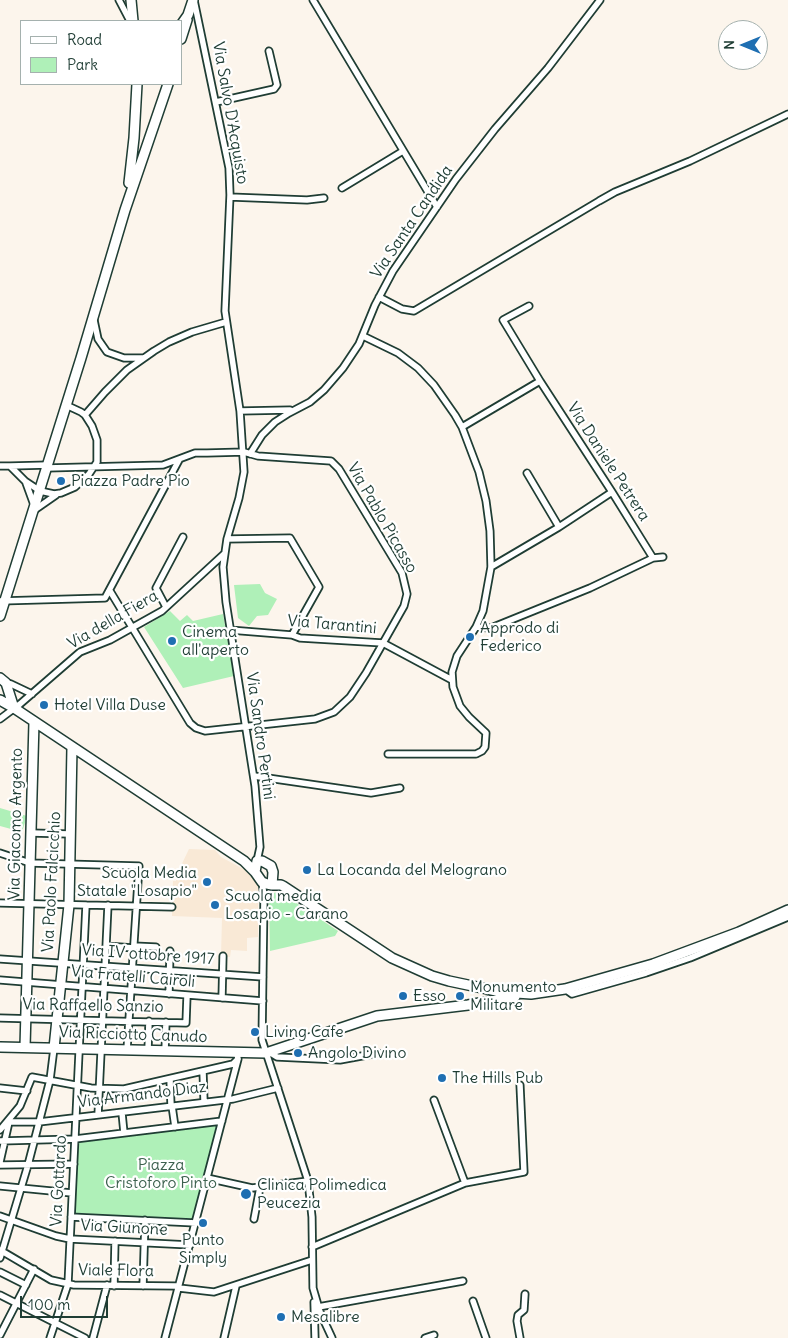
<!DOCTYPE html>
<html>
<head>
<meta charset="utf-8">
<style>
  body { margin:0 }
  #map { position:relative; width:788px; height:1338px; overflow:hidden; background:#fcf5ec; font-family:Delius,sans-serif }
  canvas { display:block }
  .legend { position:absolute; left:20px; top:20px; width:162px; height:65px; box-sizing:border-box; background:#fff; border:1px solid #a5b1ae; margin:0; padding:6px 9px; list-style:none; font-size:15px; color:#1f3d34 }
  .legend li { display:flex; align-items:center; gap:10px; height:25px }
  .legend b { width:25px; border:1px solid #a5b1ae }
  .north { position:absolute; left:718px; top:20px; width:50px; height:50px; box-sizing:border-box; background:#fff; border:1px solid #a5b1ae; border-radius:50%; rotate:270deg; font-size:14px; font-weight:700; line-height:20px; text-align:center; color:#1f3d34 }
  .north::after { content:''; display:block; margin:auto; width:18px; height:22px; background:#1f6fb2; clip-path:polygon(50% 0,100% 100%,50% 72%,0 100%) }
  .scale { position:absolute; left:20px; top:1296px; width:88px; height:22px; box-sizing:border-box; border:2px solid #1f3d34; border-top:0; padding-left:6px; font-size:15px; line-height:18px; white-space:nowrap; color:#1f3d34; -webkit-text-stroke:4px #fff; paint-order:stroke }
</style>
</head>
<body>
<div id="map">
<canvas width="788" height="1338"></canvas>
<ul class="legend">
<li><b style="height:6px;background:#fff"></b>Road</li>
<li><b style="height:14px;background:#aff0b8"></b>Park</li>
</ul>
<div class="north">N</div>
<div class="scale">100 m</div>
</div>
<script>
const context = document.querySelector('canvas').getContext('2d');
context.lineJoin = 'round';
function fill(path, color) { context.fillStyle = color; context.fill(path, 'evenodd'); }
const toPath = rows => new Path2D(rows.map(r => 'M' + r).join(''));
function trace(path, color, width, dash) { context.strokeStyle = color; context.lineWidth = width; context.lineCap = dash ? 'butt' : 'round'; context.setLineDash(dash || []); context.stroke(path); }
function label(font, color, halo, rows, align = 'center') {
  context.font = font + ' Delius,sans-serif'; context.lineWidth = 4.5; context.setLineDash([]); context.textBaseline = 'middle'; context.strokeStyle = halo; context.fillStyle = color; for (const [text, x, y, turn = 0] of rows) {
    context.save(); context.translate(x, y); context.rotate((+turn || 0) * Math.PI / 180); context.textAlign = isNaN(turn) ? turn : align; if (halo) context.strokeText(text, 0, 0); context.fillText(text, 0, 0); context.restore();
  }
}
fill(toPath([
  [189,849,215,850,221,857,245,870,258,884,258,937,247,938,247,951,231,950,230,957,221,956,222,918,172,916,173,881,176,881,176,876]
]), '#f9e9d6');
fill(toPath([
  [260,584,265,593,277,599,268,615,257,616,249,626,238,618,234,585],
  [170,611,180,621,187,615,193,621,223,614,234,676,183,688,144,627],
  [0,808,27,816,22,832,0,826],
  [280,892,338,931,335,936,270,951,269,898,273,893],
  [218,1124,194,1219,73,1213,76,1142]
]), '#aff0b8');
const street = toPath([
  [119,0,130,21],
  [194,0,229,168,230,195,225,311,240,411,244,472,239,498,227,539,223,567,226,602,255,786,260,847,257,861],
  [313,0,437,207],
  [216,102,274,89,277,85,269,51],
  [342,188,403,151],
  [230,197,307,200,324,198],
  [379,297,402,309,414,311,599,201,615,192,690,161,788,114],
  [94,320,98,339,107,352,124,358,143,358],
  [363,336,398,353,418,368,434,385,455,415,462,427,479,472,486,501,490,531,491,567,483,611,476,627,457,656,452,672,453,687,460,706,469,717,486,733,485,747,482,751,476,754,388,754],
  [540,381,612,492,653,558],
  [240,411,290,410],
  [85,415,105,392,127,370,154,351,169,342,192,332,226,322],
  [462,427,540,381,503,320,529,306],
  [250,454,262,435,275,422,289,413,310,402,324,390,343,368,359,344,375,305,393,271,456,179,495,129,548,68,600,0],
  [48,465,10,466,25,481,40,491,54,494,61,493,75,487,89,474,97,462,97,440,92,426,85,415,81,412,66,405],
  [0,466,10,466],
  [47,468,163,465,195,453,207,453,244,452,258,456,331,461,339,469,402,573,407,594,404,606,366,673,350,697,334,712,315,719,205,731,196,728,190,723,110,591],
  [527,473,559,527],
  [26,483,34,505],
  [33,511,56,495],
  [227,539,290,538,319,587,292,635],
  [491,567,559,527,612,492],
  [0,601,105,598,179,460],
  [166,607,156,588,183,537],
  [476,627,491,628,590,588,653,558,663,557],
  [230,630,292,635,300,638,383,643,452,680],
  [6,683,11,684,32,694],
  [0,719,20,704,80,652,110,640,162,611,224,554],
  [254,776,371,793,400,788],
  [31,833,70,834],
  [0,853,30,863,139,866,127,1050],
  [262,882,264,896,262,1040,308,1181,312,1217,313,1288,320,1312,332,1338],
  [0,903,172,907],
  [106,946,134,948],
  [134,946,156,947],
  [0,959,263,977],
  [0,980,263,1001],
  [565,989,572,994,646,973,690,958,788,917],
  [169,994,170,951],
  [222,998,223,956],
  [0,1018,186,1023,187,996],
  [148,1050,149,1021],
  [165,1051,166,1022],
  [269,1052,277,1057,340,1060,378,1053],
  [203,1071,204,1101],
  [170,1079,171,1106],
  [0,1088,27,1091],
  [434,1100,465,1183],
  [172,1106,175,1127],
  [122,1113,124,1133],
  [98,1115,108,905],
  [0,1130,20,1106,32,1077,91,1088,124,1089,233,1064,238,1059],
  [0,1141,75,1139,222,1121],
  [0,1162,9,1122,39,1122,233,1099,278,1088],
  [0,1165,74,1164],
  [207,1178,252,1188,308,1181],
  [0,1186,72,1193],
  [0,1216,56,1236,70,1239,190,1245],
  [71,1217,196,1223],
  [254,1219,260,1187],
  [312,1247,465,1183,524,1172,520,1085],
  [0,1250,51,1280,74,1285,176,1286,179,1288,214,1292,312,1260],
  [0,1258,28,1165,50,1080,54,1048],
  [0,1272,26,1285],
  [114,1286,115,1241],
  [143,1286,145,1220],
  [0,1295,85,1338],
  [473,1301,486,1338],
  [314,1302,315,1338],
  [318,1307,463,1281],
  [0,1335,34,1269],
  [50,1338,68,1284,86,905],
  [93,1338,107,1285],
  [165,1338,238,1059,237,1053],
  [224,1338,236,1286],
  [425,1338,434,1335],
  [520,1338,517,1321,518,1315,524,1310,525,1294]
]);
const secondary = toPath([
  [131,0,133,21],
  [181,25,188,15,193,0],
  [181,39,187,20],
  [129,183,134,138,137,84],
  [0,616,81,358,125,210,168,84],
  [0,678,6,683,14,708],
  [0,700,14,708,244,861,255,872],
  [272,885,273,872,271,866,262,861,257,861,255,872,262,882,267,884,272,885,281,885,283,886,392,958,432,976,449,981,501,992,531,994,565,989,653,964,739,932,788,910],
  [0,1047,266,1053,377,1016,468,1005,515,997],
  [25,1047,34,722],
  [54,1048,69,905,72,747]
]);
trace(street, '#1f3d34', 9);
trace(secondary, '#1f3d34', 12);
trace(street, '#fff', 5.5);
trace(secondary, '#fff', 9);
for (const [x, y, r, color] of [
  [61,481,5,"#1f6fb2"],
  [470,637,5,"#1f6fb2"],
  [172,641,5,"#1f6fb2"],
  [44,705,5,"#1f6fb2"],
  [307,870,5,"#1f6fb2"],
  [207,882,5,"#1f6fb2"],
  [215,905,5,"#1f6fb2"],
  [403,996,5,"#1f6fb2"],
  [460,996,5,"#1f6fb2"],
  [255,1032,5,"#1f6fb2"],
  [298,1053,5,"#1f6fb2"],
  [442,1078,5,"#1f6fb2"],
  [246,1194,6,"#1f6fb2"],
  [203,1223,5,"#1f6fb2"],
  [281,1317,5,"#1f6fb2"]
]) { const dot = new Path2D(); dot.arc(x, y, r, 0, 2 * Math.PI); context.fillStyle = color; context.fill(dot); trace(dot, '#fff', 2); }
label('16px', '#1f3d34', '#fff', [
  ["Via Salvo D'Acquisto",230,113,80],
  ["Via Santa Candida",412,222,-56],
  ["Via Daniele Petrera",608,462,57],
  ["Via Pablo Picasso",382,518,60],
  ["Via della Fiera",113,620,-30],
  ["Via Tarantini",332,625,5],
  ["Via Sandro Pertini",260,736,82],
  ["Via Giacomo Argento",16,824,-89],
  ["Via Paolo Falcicchio",52,882,-87],
  ["Via IV ottobre 1917",148,955,4],
  ["Via Fratelli Cairoli",133,977,5],
  ["Via Raffaello Sanzio",93,1006,1],
  ["Via Ricciotto Canudo",133,1035,2],
  ["Via Armando Diaz",142,1095,-7],
  ["Via Gottardo",59,1181,-87],
  ["Via Giunone",124,1228,3],
  ["Viale Flora",116,1271,1]
]);
label('16px', '#1f3d34', '#fff', [
  ["Piazza Padre Pio",71,481],
  ["Approdo di",480,628],
  ["Federico",480,646],
  ["Cinema",182,632],
  ["all'aperto",182,650],
  ["Hotel Villa Duse",54,705],
  ["La Locanda del Melograno",317,870],
  ["Scuola Media",197,873,"right"],
  ["Statale \"Losapio\"",197,891,"right"],
  ["Scuola media",225,896],
  ["Losapio - Carano",225,914],
  ["Monumento",470,987],
  ["Militare",470,1005],
  ["Esso",413,996],
  ["Living Cafe",265,1032],
  ["Angolo Divino",308,1053],
  ["The Hills Pub",452,1078],
  ["Clinica Polimedica",257,1185],
  ["Peucezia",257,1203],
  ["Punto",203,1240,"center"],
  ["Simply",203,1258,"center"],
  ["Mesalibre",291,1317]
], 'left');
label('16px', '#3c614e', '#fff', [
  ["Piazza",161,1165],
  ["Cristoforo Pinto",161,1183]
]);
</script>
</body>
</html>
